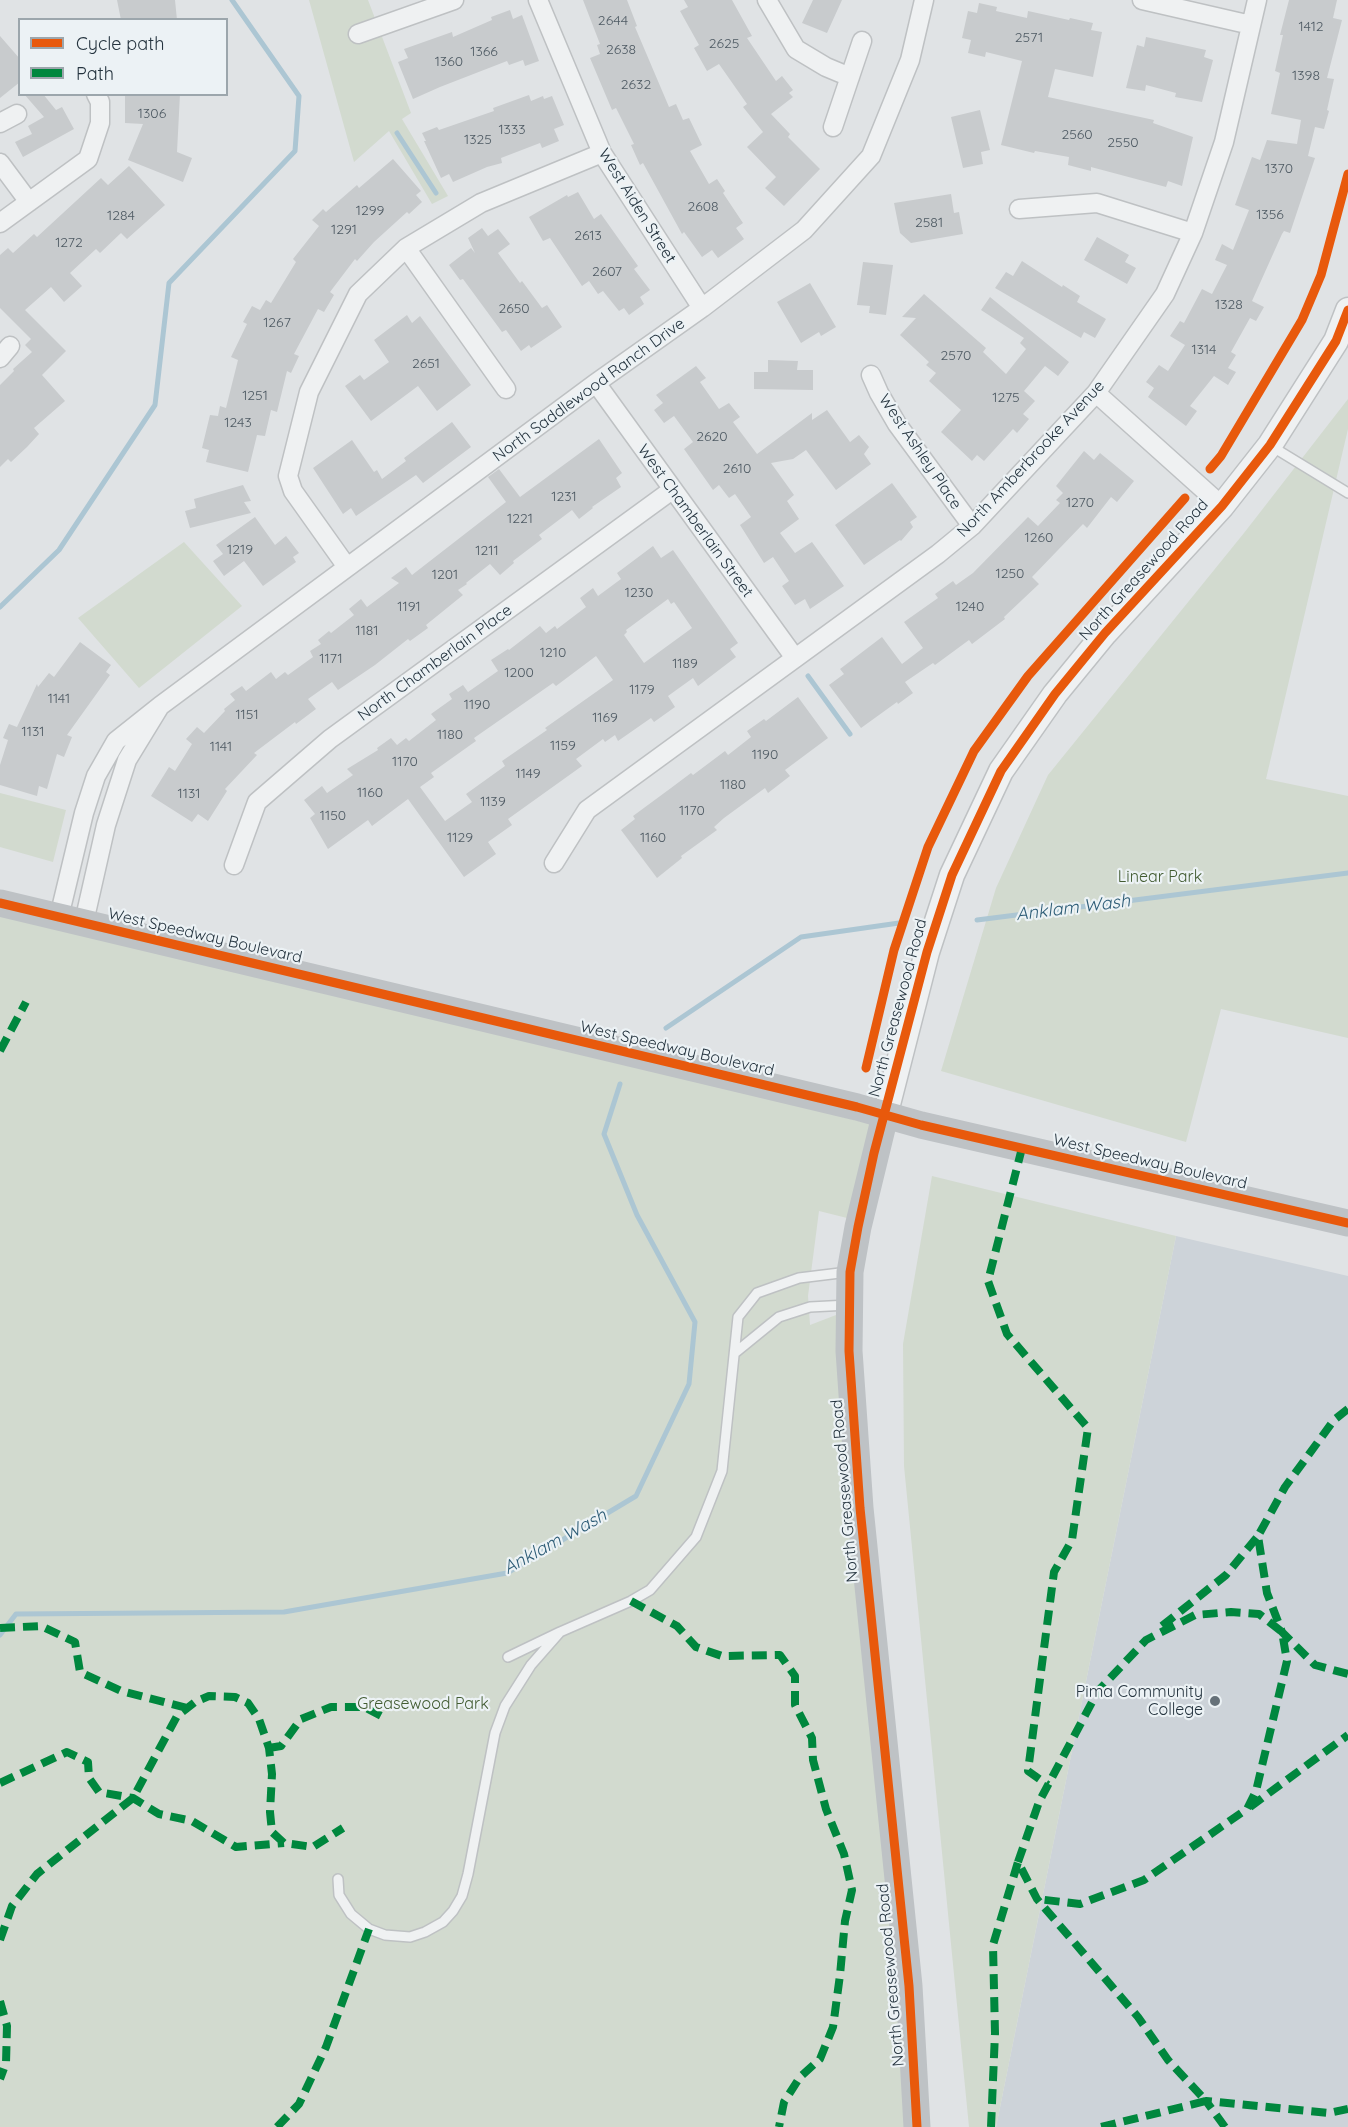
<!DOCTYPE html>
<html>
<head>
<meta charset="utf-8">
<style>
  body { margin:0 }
  #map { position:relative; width:1348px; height:2127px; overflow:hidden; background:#e0e3e5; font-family:Quicksand,sans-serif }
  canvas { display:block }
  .legend { position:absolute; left:18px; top:18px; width:210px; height:78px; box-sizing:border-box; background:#ecf2f5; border:2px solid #9ca6ac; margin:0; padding:8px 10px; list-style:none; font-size:18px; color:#25343f }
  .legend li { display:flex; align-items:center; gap:12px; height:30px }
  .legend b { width:30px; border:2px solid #9ca6ac }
</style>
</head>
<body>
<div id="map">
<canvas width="1348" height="2127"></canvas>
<ul class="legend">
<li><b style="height:8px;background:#e8590c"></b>Cycle path</li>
<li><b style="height:8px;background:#00873e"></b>Path</li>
</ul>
</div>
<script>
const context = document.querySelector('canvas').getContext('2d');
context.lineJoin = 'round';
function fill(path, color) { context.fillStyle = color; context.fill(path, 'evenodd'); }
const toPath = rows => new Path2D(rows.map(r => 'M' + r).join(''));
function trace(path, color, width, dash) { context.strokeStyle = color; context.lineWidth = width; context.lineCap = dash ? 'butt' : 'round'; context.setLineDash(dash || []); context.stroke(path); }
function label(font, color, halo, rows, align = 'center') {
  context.font = font + ' Quicksand,sans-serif'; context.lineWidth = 4.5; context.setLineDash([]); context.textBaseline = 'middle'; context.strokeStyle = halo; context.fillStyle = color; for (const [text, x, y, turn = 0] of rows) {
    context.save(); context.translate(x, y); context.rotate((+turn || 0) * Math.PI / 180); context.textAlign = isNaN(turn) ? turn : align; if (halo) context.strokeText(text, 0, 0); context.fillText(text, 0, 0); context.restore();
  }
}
fill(toPath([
  [1176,1236,1348,1276,1348,2127,996,2127]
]), '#cdd3d9');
fill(toPath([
  [309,0,368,0,411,113,402,119,448,196,432,204,389,131,354,162],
  [1348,399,1348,429,1266,779,1348,796,1348,1038,1221,1009,1186,1142,941,1071,996,888,1048,775,1244,533],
  [184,542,242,606,139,688,78,618],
  [0,793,66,810,53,862,0,847],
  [0,903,84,922,882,1127,863,1222,819,1211,808,1296,810,1325,849,1310,913,2127,0,2127],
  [932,1176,1176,1236,996,2127,969,2127,904,1466,903,1344]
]), '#d2dacf');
trace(toPath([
  [397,133,436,193],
  [0,607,59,550,155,405,169,283,295,151,299,96,232,0],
  [808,676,850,734],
  [977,920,1348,873],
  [666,1028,801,937,899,923],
  [0,1635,16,1614,284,1612,507,1573,636,1496,689,1384,695,1322,637,1215,604,1134,620,1084]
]), '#acc6d3', 5);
fill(toPath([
  [117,0,175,0,177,20,121,20],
  [583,0,627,0,637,26,635,27,669,107,676,104,683,120,689,118,702,145,690,151,709,184,717,179,725,191,723,193,743,223,736,228,744,239,718,258,712,250,702,257,684,232,682,234,643,163,640,165,631,145,634,144,616,108,612,110,590,58,600,54,597,45,600,44],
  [684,0,732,0,752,36,747,38,776,81,782,76,793,90,789,93,793,97,771,114,790,134,788,137,820,169,784,206,765,188,776,177,747,147,763,132,743,107,747,104,719,64,707,71,694,48,699,45,680,11,688,7],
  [813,0,842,0,827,33,802,23],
  [1289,0,1337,0,1333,18,1342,20,1327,78,1334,79,1327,110,1329,111,1324,129,1315,127,1308,156,1315,158,1290,233,1284,231,1282,234,1252,301,1264,307,1256,321,1250,318,1231,352,1236,355,1228,368,1236,372,1228,385,1214,376,1190,406,1197,411,1186,426,1148,397,1154,388,1146,382,1159,365,1168,371,1185,345,1170,336,1180,321,1184,323,1202,289,1212,294,1227,265,1215,260,1222,244,1233,250,1249,210,1235,205,1252,157,1260,160,1267,140,1297,144,1301,120,1271,114,1280,73,1275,71,1283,35,1280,35],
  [979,3,997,7,996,11,1027,18,1028,11,1069,20,1070,18,1093,23,1091,30,1102,32,1093,77,1055,69,1048,97,1154,120,1153,123,1193,137,1182,186,1168,181,1166,187,1091,167,1091,171,1068,165,1069,157,1035,151,1034,153,1001,145,1022,61,986,52,985,57,968,53,971,40,962,38,968,11,977,13],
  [510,10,513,19,522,15,539,61,525,66,523,60,509,65,507,61,440,87,413,99,398,62,408,58,404,49,452,32,453,37,492,20,491,17],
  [0,36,20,59,20,82,0,98],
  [1146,37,1206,50,1204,57,1213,60,1202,102,1175,97,1176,93,1146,85,1145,91,1126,88,1137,45,1144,47],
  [24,94,43,94,56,110,62,107,74,129,23,157,15,142,32,134,28,126,44,117],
  [125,94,180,94,177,152,192,158,183,182,128,160,143,124,125,123],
  [529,95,531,101,543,96,544,99,552,96,564,125,554,129,559,141,542,148,540,143,501,158,502,163,487,167,453,182,449,174,441,178,424,141,426,141,422,133,437,127,439,130,494,111,493,108],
  [980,110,990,150,981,152,983,164,963,168,951,117],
  [393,159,421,191,416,195,422,202,409,214,407,212,374,242,357,261,355,259,330,292,334,295,324,312,318,309,294,354,299,356,291,373,287,371,277,412,271,410,265,436,257,435,248,472,206,462,209,450,202,448,210,415,218,416,220,406,226,408,238,360,231,357,247,324,243,322,252,306,260,310,266,300,271,303,296,262,293,259,319,226,312,220,323,209,326,212,357,185,359,188],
  [129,166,165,205,127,239,121,233,100,253,96,249,70,273,82,286,64,302,51,287,25,310,66,351,42,375,65,401,34,428,39,434,27,447,11,462,8,459,0,467,0,385,14,371,13,369,32,352,25,345,31,339,0,308,0,255,8,248,13,253,34,234,37,237,101,178,108,185],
  [578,192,594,219,601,214,638,266,634,269,650,290,640,297,644,304,629,315,624,308,619,311,603,291,598,294,589,281,582,286,550,238,543,241,529,217,567,195,568,197],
  [951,194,954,213,959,212,963,234,911,243,900,233,894,203],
  [482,228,488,236,498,229,510,244,498,253,520,283,522,281,542,308,547,305,562,327,531,348,529,345,521,351,506,330,502,332,463,279,460,280,449,265,471,248,475,253,468,238],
  [1097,237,1129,255,1125,262,1136,268,1127,284,1084,260],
  [1022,261,1062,287,1063,285,1080,296,1077,302,1106,319,1095,338,1084,332,1081,338,995,288,1006,272,1013,276],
  [863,262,893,265,886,315,869,313,870,306,857,305],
  [810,283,836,327,821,336,819,332,801,343,777,302],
  [924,294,986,348,983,352,1006,374,1026,349,1020,343,1024,338,981,310,990,297,1069,362,1058,376,1045,366,1024,391,1035,401,1023,414,1029,419,1017,433,1013,429,984,461,977,455,972,461,941,432,961,410,929,381,936,373,926,365,929,362,900,335,916,318,902,317],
  [407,315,412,323,420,316,471,385,437,411,418,386,371,421,345,386,360,375,364,380,389,362,374,340],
  [768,360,798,361,797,370,813,370,813,390,754,389,754,372,768,372],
  [696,366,706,378,700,382,719,409,729,403,740,417,733,422,757,454,812,413,812,420,827,410,850,442,859,435,869,447,864,454,871,464,836,490,806,450,793,459,771,463,794,495,787,501,799,519,780,533,795,553,812,542,844,586,810,609,805,599,795,605,782,586,789,581,773,557,764,563,740,525,751,517,735,494,729,498,719,485,713,490,684,449,693,442,674,416,664,423,654,410,663,403,656,395],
  [452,422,471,447,423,483,416,475,356,516,351,508,343,514,313,468,352,440,374,472,377,470,382,479,406,461,404,458],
  [599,439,622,473,616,478,621,487,592,507,593,508,579,519,572,510,539,535,542,539,513,561,514,563,500,575,490,564,466,583,467,584,458,590,463,595,426,625,428,628,410,641,408,639,375,665,338,690,332,682,308,699,316,709,296,724,295,722,254,753,257,755,225,789,227,791,208,821,198,814,192,822,151,796,169,767,175,771,192,744,186,739,197,727,204,733,225,711,224,709,235,700,230,694,242,686,246,691,271,672,276,679,285,672,288,675,313,657,310,651,321,644,318,640,329,631,331,633,354,615,349,609,361,599,367,607,399,583,391,578,406,567,412,575,506,502,488,477,499,469,520,497],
  [1084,451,1094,460,1100,453,1134,481,1117,502,1111,497,1087,528,1083,524,1032,577,1039,584,1004,617,1005,619,972,644,969,640,935,665,933,663,905,682,913,693,898,704,897,702,861,728,829,685,844,674,840,669,882,637,902,664,923,648,904,622,938,598,935,594,953,581,956,585,973,573,1028,517,1038,526,1060,503,1056,500,1063,493,1056,486],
  [892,483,917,517,910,522,913,527,901,541,900,540,864,565,835,525],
  [243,485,251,501,244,502,251,513,190,528,185,511,196,508,194,499],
  [255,517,275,545,286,536,299,553,293,557,296,562,263,586,244,561,224,576,213,561,223,554,216,545],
  [653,546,661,558,673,550,738,643,730,649,736,657,698,686,693,678,668,696,675,707,654,722,651,718,618,741,615,735,605,742,603,739,576,759,582,766,508,819,512,825,488,842,496,854,464,877,408,799,372,826,368,820,328,849,310,818,315,814,304,800,322,786,327,793,353,775,347,769,378,750,377,748,391,738,397,745,406,738,409,741,436,720,431,714,452,699,449,694,463,685,468,692,498,671,491,660,508,649,509,650,540,626,546,633,555,626,557,629,586,607,580,598,593,588,598,596,621,579,617,573],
  [668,599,671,604,674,602,692,628,644,663,624,635,627,632,626,630],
  [596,656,613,680,545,728,547,730,502,761,505,766,466,794,472,802,445,821,420,787,434,777,431,773,476,741,474,738,553,683,556,686],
  [80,642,111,665,106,672,110,675,67,735,72,737,64,757,57,754,47,789,39,786,37,796,0,785,0,765,8,740,3,738,9,724,17,727,37,684,38,687,49,673,54,677],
  [798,697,828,738,785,770,790,776,768,793,765,788,724,818,714,827,717,830,681,856,682,858,657,878,621,830,635,819,633,816,671,788,691,773,693,775,725,751,728,755,751,737,747,731,764,719,766,721]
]), '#c8cbcd');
const service = toPath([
  [1271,446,1348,493],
  [736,1352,779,1317,810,1307,848,1305],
  [560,1632,631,1601,650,1590,696,1537,722,1471,738,1317,757,1293,799,1278,848,1272],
  [338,1879,339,1895,351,1914,369,1929,385,1935,410,1937,425,1932,443,1922,453,1911,462,1896,468,1874,495,1733,505,1706,531,1665,560,1632,508,1657]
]);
const minor = toPath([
  [538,0,602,153,702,308],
  [767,0,796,49,826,67,850,77],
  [1142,0,1251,25],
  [358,34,454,0],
  [0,123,17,114],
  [833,127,862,41],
  [0,163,29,202],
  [1019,209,1097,203,1193,233],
  [0,223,88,159,100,123,100,102,96,94],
  [406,248,506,389],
  [0,358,10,346],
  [871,375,879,393,897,424,972,526],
  [596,383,795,658],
  [1096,393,1222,506],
  [347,567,293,491,288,476,309,392,358,294,406,248,481,203,602,153],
  [160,706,596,383,702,308,804,230,871,156,910,60,924,0],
  [554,863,587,810,938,554,972,526,1096,393,1165,294,1193,233,1224,142,1257,0],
  [234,865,257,802,330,739,672,490],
  [59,917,84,813,96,776,116,741,160,706,127,760,106,825,84,922]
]);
const tertiary = toPath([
  [885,1116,927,952,952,875,1001,771,1055,694,1105,633,1222,506,1270,445,1336,341,1348,310]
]);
trace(service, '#bec1c3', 12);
trace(minor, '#bec1c3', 21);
trace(tertiary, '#bec1c3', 27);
trace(service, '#eff1f2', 9);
trace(minor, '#eff1f2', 18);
trace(tertiary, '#eff1f2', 24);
trace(toPath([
  [0,903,857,1107,921,1125,1348,1223],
  [885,1116,858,1227,850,1272,849,1351,860,1508,909,1986,917,2127]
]), '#bec2c5', 27);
trace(toPath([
  [0,1051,26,1002],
  [1022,1148,988,1281,1007,1334,1088,1428,1072,1540,1054,1572,1028,1771,1048,1785],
  [1348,1409,1334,1420,1285,1487,1258,1536,1267,1593,1282,1632,1315,1665,1348,1674],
  [631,1601,677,1626,696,1647,722,1656,780,1655,795,1676,795,1705,812,1738,813,1760,826,1809,844,1854,852,1890,845,1921,840,1975,833,2027,820,2059,800,2077,784,2102,779,2127],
  [1162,1626,1226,1575,1258,1536],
  [0,1628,41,1626,75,1642,80,1672,121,1691,187,1708],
  [269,1748,281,1746,301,1719,331,1707,364,1707,387,1719],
  [0,1783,67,1752,88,1762,89,1778,99,1792,133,1798,159,1814,192,1821,236,1847,284,1843],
  [1250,1807,1348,1735],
  [1018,1862,1039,1802,1098,1691,1146,1640,1195,1615,1231,1612,1259,1614,1282,1632,1287,1661,1256,1791,1247,1809,1144,1880,1080,1904,1037,1899],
  [0,1940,12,1906,37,1874,133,1798,177,1716,195,1702,209,1696,235,1697,248,1703,259,1719,269,1748,272,1774,270,1812,272,1832,284,1843,313,1847,343,1828],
  [0,2001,7,2026,6,2063,0,2079],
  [277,2127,299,2104,326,2047,369,1929],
  [991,2127,995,2033,993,1945,1018,1862,1037,1899,1138,2017,1168,2060,1206,2101,1101,2127],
  [1225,2127,1206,2101,1329,2113,1348,2109]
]), '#00873e', 8, [15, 8]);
trace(toPath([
  [1210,469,1221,456,1302,320,1321,275,1348,174],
  [0,903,857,1107,921,1125,1348,1223],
  [866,1068,894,950,928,847,974,751,1028,676,1185,498],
  [917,2127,909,1986,860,1508,849,1351,850,1272,858,1227,874,1153,927,952,952,875,1001,771,1055,694,1105,633,1222,506,1270,445,1336,341,1348,310]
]), '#e8590c', 9);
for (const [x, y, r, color] of [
  [1215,1701,6,"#667179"]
]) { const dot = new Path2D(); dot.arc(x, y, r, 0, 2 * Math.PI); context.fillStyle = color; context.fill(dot); trace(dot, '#ecf2f5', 2); }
label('14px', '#4e5a63', null, [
  ["2644",613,21],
  ["1412",1311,27],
  ["2571",1029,38],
  ["2625",724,44],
  ["2638",621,50],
  ["1366",484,52],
  ["1360",449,62],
  ["1398",1306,76],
  ["2632",636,85],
  ["1306",152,114],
  ["1333",512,130],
  ["2560",1077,135],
  ["1325",478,140],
  ["2550",1123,143],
  ["1370",1279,169],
  ["2608",703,207],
  ["1299",370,211],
  ["1356",1270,215],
  ["1284",121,216],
  ["2581",929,223],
  ["1291",344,230],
  ["2613",588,236],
  ["1272",69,243],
  ["2607",607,272],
  ["1328",1229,305],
  ["2650",514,309],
  ["1267",277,323],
  ["1314",1204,350],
  ["2570",956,356],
  ["2651",426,364],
  ["1251",255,396],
  ["1275",1006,398],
  ["1243",238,423],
  ["2620",712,437],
  ["2610",737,469],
  ["1231",564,497],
  ["1270",1080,503],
  ["1221",520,519],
  ["1260",1039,538],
  ["1219",240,550],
  ["1211",487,551],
  ["1250",1010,574],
  ["1201",445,575],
  ["1230",639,593],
  ["1191",409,607],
  ["1240",970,607],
  ["1181",367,631],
  ["1210",553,653],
  ["1171",331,659],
  ["1189",685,664],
  ["1200",519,673],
  ["1179",642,690],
  ["1141",59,699],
  ["1190",477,705],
  ["1151",247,715],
  ["1169",605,718],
  ["1131",33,732],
  ["1180",450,735],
  ["1159",563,746],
  ["1141",221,747],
  ["1190",765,755],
  ["1170",405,762],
  ["1149",528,774],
  ["1180",733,785],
  ["1160",370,793],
  ["1131",189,794],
  ["1139",493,802],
  ["1170",692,811],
  ["1150",333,816],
  ["1129",460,838],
  ["1160",653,838]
]);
label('16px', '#25343f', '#ecf2f5', [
  ["West Aiden Street",637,206,58],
  ["North Saddlewood Ranch Drive",589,390,-36],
  ["West Ashley Place",920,452,56],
  ["North Amberbrooke Avenue",1031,459,-47],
  ["West Chamberlain Street",695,521,54],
  ["North Greasewood Road",1144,570,-48],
  ["North Chamberlain Place",435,663,-36],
  ["West Speedway Boulevard",205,936,13],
  ["North Greasewood Road",898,1008,-75],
  ["West Speedway Boulevard",677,1049,13],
  ["West Speedway Boulevard",1150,1162,13],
  ["North Greasewood Road",845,1491,-95],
  ["North Greasewood Road",891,1975,-95]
]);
label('16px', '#425c32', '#ecf2f5', [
  ["Linear Park",1160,877],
  ["Greasewood Park",423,1704]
]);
label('16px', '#25343f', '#ecf2f5', [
  ["Pima Community",1203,1692],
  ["College",1203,1710]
], 'right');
label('italic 18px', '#2d5c76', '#ecf2f5', [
  ["Anklam Wash",1073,908,-7],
  ["Anklam Wash",555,1542,-29]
]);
</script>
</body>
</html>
